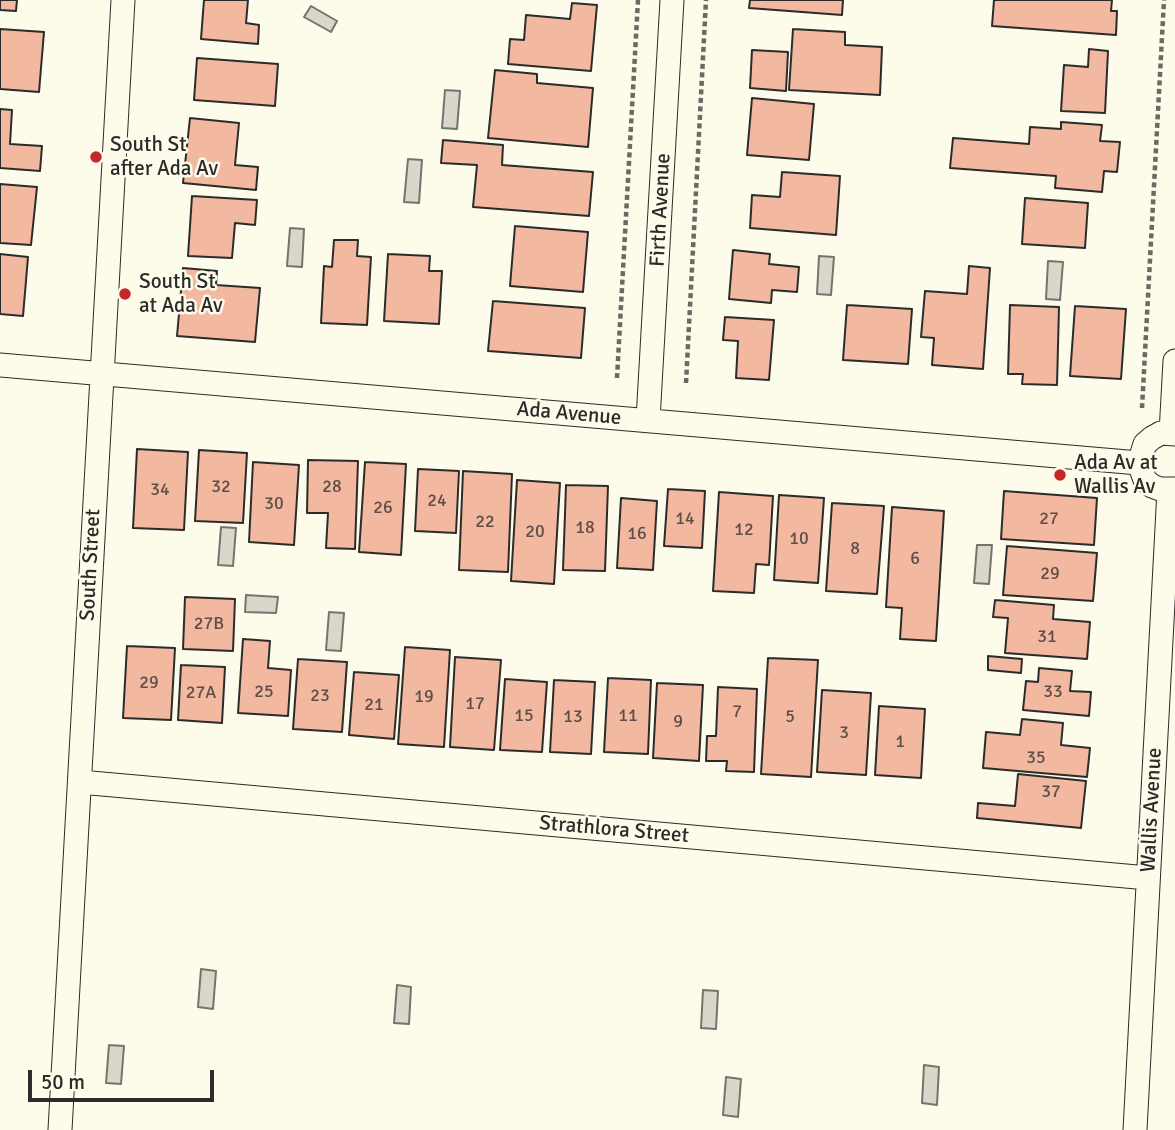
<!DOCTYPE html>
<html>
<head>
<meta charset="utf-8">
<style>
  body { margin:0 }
  #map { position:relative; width:1175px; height:1130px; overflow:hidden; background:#fdfbea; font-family:Signika,sans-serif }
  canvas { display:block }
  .scale { position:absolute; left:28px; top:1070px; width:186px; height:32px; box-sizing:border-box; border:4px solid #2b2b2b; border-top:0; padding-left:9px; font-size:21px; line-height:24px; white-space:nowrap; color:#2b2b2b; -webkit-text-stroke:5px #fdfbea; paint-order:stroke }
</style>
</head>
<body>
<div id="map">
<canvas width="1175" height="1130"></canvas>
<div class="scale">50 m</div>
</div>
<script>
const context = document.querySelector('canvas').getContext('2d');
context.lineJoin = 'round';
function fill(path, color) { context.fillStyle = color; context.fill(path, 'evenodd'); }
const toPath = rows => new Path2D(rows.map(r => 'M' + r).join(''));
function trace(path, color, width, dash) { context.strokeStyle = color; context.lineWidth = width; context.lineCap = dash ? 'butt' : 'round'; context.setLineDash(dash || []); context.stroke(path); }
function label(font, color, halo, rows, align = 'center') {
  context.font = font + ' Signika,sans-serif'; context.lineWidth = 5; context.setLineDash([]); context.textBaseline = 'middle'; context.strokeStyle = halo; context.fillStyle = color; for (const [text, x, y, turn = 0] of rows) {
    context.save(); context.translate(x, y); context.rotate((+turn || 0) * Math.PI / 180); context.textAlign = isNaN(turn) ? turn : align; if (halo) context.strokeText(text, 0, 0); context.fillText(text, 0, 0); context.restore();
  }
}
const water = toPath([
  [311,6,337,21,331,32,304,17,311,6],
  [445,90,460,91,457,129,442,128,445,90],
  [408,159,422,160,419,203,404,202,408,159],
  [290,228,304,229,302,267,287,266,290,228],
  [819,256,834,257,831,295,817,294,819,256],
  [1048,261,1063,262,1060,300,1046,299,1048,261],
  [221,527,236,528,233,566,218,565,221,527],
  [977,545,992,545,989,584,974,583,977,545],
  [246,595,278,597,276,613,245,612,246,595],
  [329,612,344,613,341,651,326,650,329,612],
  [201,969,216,971,213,1009,198,1007,201,969],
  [397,985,411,987,409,1024,394,1023,397,985],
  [703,990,718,991,716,1029,701,1028,703,990],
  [109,1045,124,1046,121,1084,106,1083,109,1045],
  [924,1065,939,1067,937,1105,922,1103,924,1065],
  [726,1077,741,1079,738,1117,723,1115,726,1077]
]);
fill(water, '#d8d7c9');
trace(water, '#74746e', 2);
const building = toPath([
  [0,0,17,0,16,11,0,10,0,0],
  [204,0,248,0,246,23,259,25,258,44,201,39,204,0],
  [750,0,843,0,842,15,749,8,750,0],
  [994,0,1112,0,1111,11,1117,11,1116,35,992,26,994,0],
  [572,3,597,5,591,71,508,64,510,39,524,40,526,15,570,19,572,3],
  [0,29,44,32,39,92,0,89,0,29],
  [793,29,845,32,845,45,882,47,880,95,789,90,793,29],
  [1089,49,1108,51,1105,113,1061,111,1064,65,1088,67,1089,49],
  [752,50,788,52,786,91,750,88,752,50],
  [197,58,278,64,275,106,194,100,197,58],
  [495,70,537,74,537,83,593,88,588,147,488,138,495,70],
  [752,98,814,104,809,160,747,155,752,98],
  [0,109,12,110,10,144,42,146,40,171,0,168,0,109],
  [190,118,239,123,235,165,258,167,256,190,183,183,190,118],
  [1061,122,1102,125,1100,141,1120,142,1117,172,1104,171,1102,192,1055,188,1056,176,950,168,953,138,1029,144,1030,127,1061,129,1061,122],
  [443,140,503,145,502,165,593,172,589,216,473,207,477,165,441,163,443,140],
  [782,172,840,176,836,235,750,228,752,195,780,197,782,172],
  [0,184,37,187,31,245,0,243,0,184],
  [192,196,257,200,255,225,235,223,232,258,188,256,192,196],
  [1025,198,1088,203,1085,248,1022,244,1025,198],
  [515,226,588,232,583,292,510,286,515,226],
  [334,240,358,240,357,256,371,257,367,325,321,323,324,266,332,267,334,240],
  [733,250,770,254,769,264,799,267,797,292,772,290,771,303,729,299,733,250],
  [0,254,28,257,23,316,0,314,0,254],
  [388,254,430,256,429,271,442,271,439,324,384,321,388,254],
  [969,266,990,268,983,369,932,365,934,338,921,337,925,291,967,294,969,266],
  [183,268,217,271,216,285,260,288,255,342,177,336,183,268],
  [493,301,585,308,581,358,488,351,493,301],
  [847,305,912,309,908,364,843,360,847,305],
  [1010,305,1059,307,1057,385,1022,384,1023,374,1008,374,1010,305],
  [1075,306,1126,309,1121,379,1070,376,1075,306],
  [725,317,774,320,769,380,736,378,738,341,723,340,725,317],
  [137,449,188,452,184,530,133,528,137,449],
  [199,450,247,453,243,523,195,521,199,450],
  [308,460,358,461,355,549,326,548,328,513,307,513,308,460],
  [253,462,299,465,294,545,249,542,253,462],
  [365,462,406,464,401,555,359,552,365,462],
  [418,469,459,471,456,533,415,531,418,469],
  [463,471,512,474,508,572,459,570,463,471],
  [517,480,560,483,554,584,511,581,517,480],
  [566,485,608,486,605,571,563,570,566,485],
  [668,489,705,491,702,548,664,546,668,489],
  [1004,491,1097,498,1094,545,1001,539,1004,491],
  [719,492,773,496,769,565,756,564,754,593,713,591,719,492],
  [779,495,824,498,818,583,774,580,779,495],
  [621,498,657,501,653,570,617,568,621,498],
  [832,503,884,506,877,594,826,591,832,503],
  [892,507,944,511,936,641,900,639,902,608,886,607,892,507],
  [1007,546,1097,553,1093,601,1003,595,1007,546],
  [185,597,235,599,233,651,183,649,185,597],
  [995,600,1054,605,1053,619,1090,622,1087,659,1005,653,1008,618,993,617,995,600],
  [243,639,270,641,268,668,291,670,288,716,238,713,243,639],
  [127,646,175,648,171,720,123,718,127,646],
  [405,647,450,650,444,747,398,744,405,647],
  [988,656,1022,659,1021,673,988,670,988,656],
  [455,657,501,660,494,750,450,747,455,657],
  [768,658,818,660,811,777,761,774,768,658],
  [298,659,347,662,342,732,293,729,298,659],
  [181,665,225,667,222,723,178,720,181,665],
  [1039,668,1072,671,1070,691,1091,692,1089,716,1023,710,1026,681,1038,682,1039,668],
  [354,672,399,675,394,739,349,735,354,672],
  [608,678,651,680,648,754,604,752,608,678],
  [505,679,547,682,542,752,500,750,505,679],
  [554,680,595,682,591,754,550,752,554,680],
  [657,683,703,685,699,761,653,758,657,683],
  [718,687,757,689,754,772,726,771,727,761,706,761,707,736,716,736,718,687],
  [822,690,871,693,866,775,817,772,822,690],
  [879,706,925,709,921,778,875,775,879,706],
  [1022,719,1063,723,1061,745,1090,748,1087,777,983,768,986,732,1020,735,1022,719],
  [1018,774,1086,781,1081,828,977,818,978,803,1015,806,1018,774]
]);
fill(building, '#f2b8a0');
trace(building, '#2b2b2b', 2);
const minor = toPath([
  [0,365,1139,463],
  [648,420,672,0],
  [1171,433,1175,361],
  [1175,434,1161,433,1152,438,1145,444,1139,463,1145,480,1152,486,1160,489,1175,489],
  [80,782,1148,878],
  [60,1130,123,0],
  [1135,1130,1169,490]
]);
trace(minor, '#2b2b2b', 25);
trace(toPath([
  [617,378,638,0],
  [686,383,706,0],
  [1142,408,1164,0]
]), '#6a6964', 4.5, [5, 3.5]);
trace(minor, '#fdfbea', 23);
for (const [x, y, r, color] of [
  [96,157,7,"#c62828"],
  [125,294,7,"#c62828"],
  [1060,475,7,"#c62828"]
]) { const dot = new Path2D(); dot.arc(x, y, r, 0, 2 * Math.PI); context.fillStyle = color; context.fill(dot); trace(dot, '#fdfbea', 2.5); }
label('18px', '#5d4e48', null, [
  ["32",221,487],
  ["28",332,487],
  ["34",160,490],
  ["24",437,501],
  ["30",274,504],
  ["26",383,508],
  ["14",685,519],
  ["27",1049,519],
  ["22",485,522],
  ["18",585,528],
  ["12",744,530],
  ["20",535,532],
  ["16",637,534],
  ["10",799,539],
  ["8",855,549],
  ["6",915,559],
  ["29",1050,574],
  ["27B",209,624],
  ["31",1047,637],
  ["29",149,683],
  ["25",264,692],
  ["33",1053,692],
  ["27A",201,693],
  ["23",320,696],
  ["19",424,697],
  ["17",475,704],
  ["21",374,705],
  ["7",737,712],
  ["15",524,716],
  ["11",628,716],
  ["13",573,717],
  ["5",790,717],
  ["9",678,722],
  ["3",844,733],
  ["1",900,742],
  ["35",1036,758],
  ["37",1051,792]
]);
label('21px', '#2b2b2b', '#fdfbea', [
  ["South St",110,145],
  ["after Ada Av",110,169],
  ["South St",139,282],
  ["at Ada Av",139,306],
  ["Ada Av at",1074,463],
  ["Wallis Av",1074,487]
], 'left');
label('21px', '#2b2b2b', '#fdfbea', [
  ["Firth Avenue",661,210,-87],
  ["Ada Avenue",569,414,5],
  ["South Street",91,565,-87],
  ["Wallis Avenue",1152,810,-87],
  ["Strathlora Street",614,830,5]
]);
</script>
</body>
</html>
